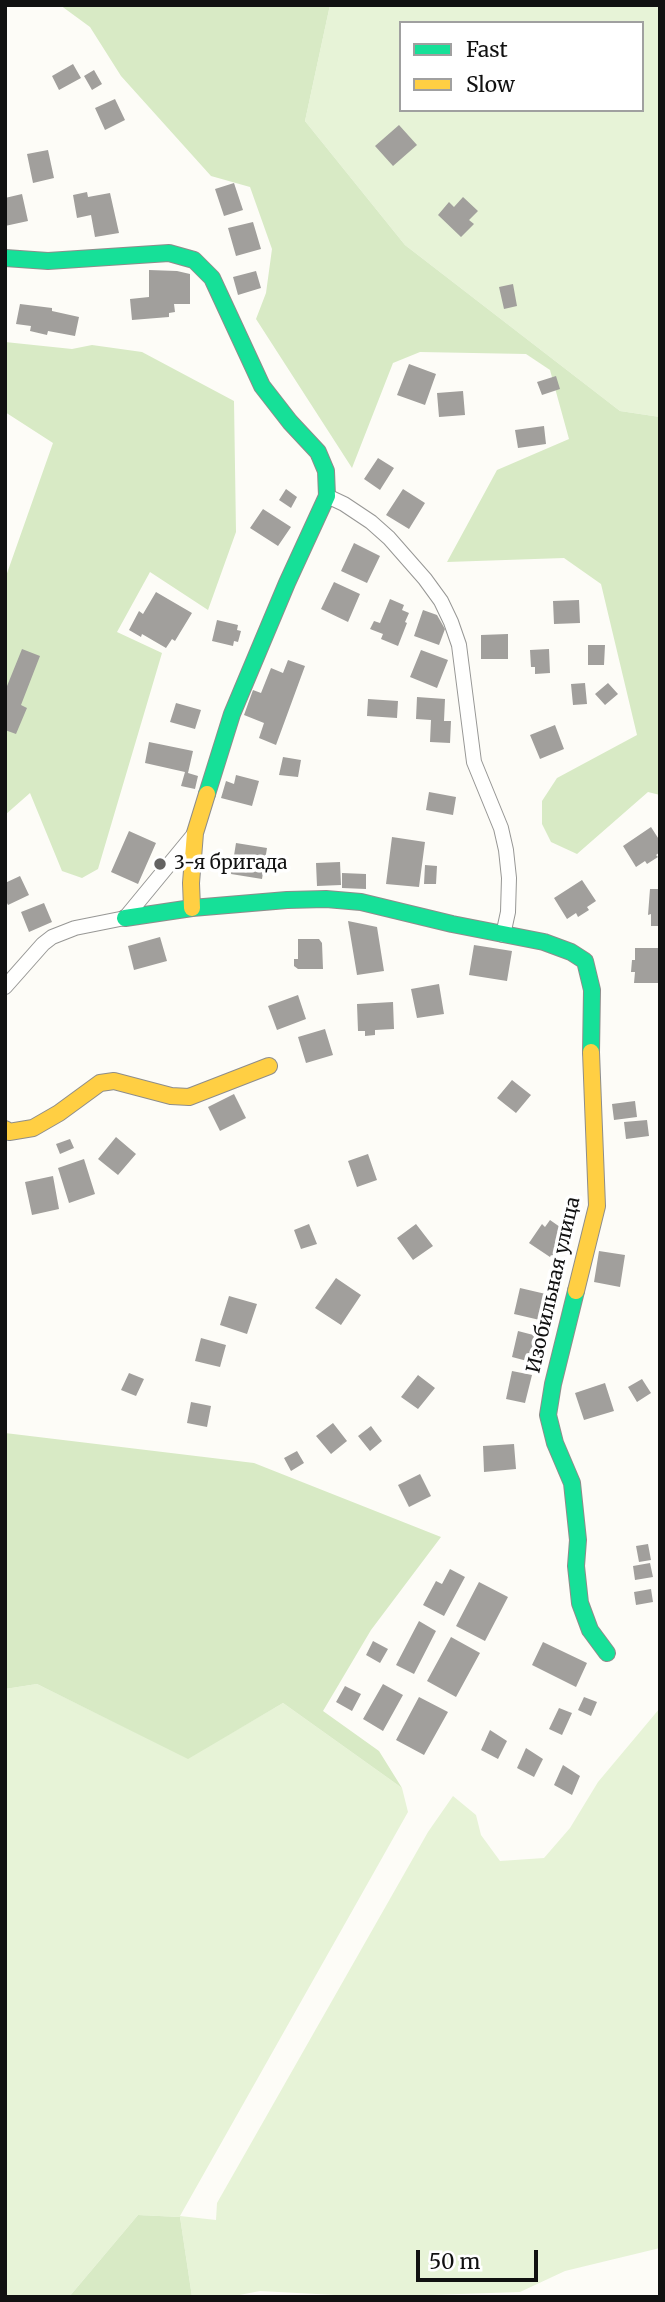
<!DOCTYPE html>
<html>
<head>
<meta charset="utf-8">
<style>
  body { margin:0 }
  #map { position:relative; width:665px; height:2302px; overflow:hidden; background:#fdfcf7; font-family:Merriweather,serif }
  canvas { display:block }
  .frame { position:absolute; inset:0; border:7px solid #111; pointer-events:none }
  .legend { position:absolute; left:399px; top:21px; width:245px; height:91px; box-sizing:border-box; background:#fff; border:2px solid #a0a0a0; margin:0; padding:9px 12px; list-style:none; font-size:21px; color:#111 }
  .legend li { display:flex; align-items:center; gap:14px; height:35px }
  .legend b { width:35px; border:2px solid #a0a0a0 }
  .scale { position:absolute; left:416px; top:2250px; width:122px; height:32px; box-sizing:border-box; border:4px solid #111; border-top:0; padding-left:9px; font-size:21px; line-height:24px; white-space:nowrap; color:#111; -webkit-text-stroke:5px #fff; paint-order:stroke }
</style>
</head>
<body>
<div id="map">
<canvas width="665" height="2302"></canvas>
<div class="frame"></div>
<ul class="legend">
<li><b style="height:9px;background:#16e098"></b>Fast</li>
<li><b style="height:9px;background:#ffcf43"></b>Slow</li>
</ul>
<div class="scale">50 m</div>
</div>
<script>
const context = document.querySelector('canvas').getContext('2d');
context.lineJoin = 'round';
function fill(path, color) { context.fillStyle = color; context.fill(path, 'evenodd'); }
const toPath = rows => new Path2D(rows.map(r => 'M' + r).join(''));
function trace(path, color, width, dash) { context.strokeStyle = color; context.lineWidth = width; context.lineCap = dash ? 'butt' : 'round'; context.setLineDash(dash || []); context.stroke(path); }
function label(font, color, halo, rows, align = 'center') {
  context.font = font + ' Merriweather,serif'; context.lineWidth = 7; context.setLineDash([]); context.textBaseline = 'middle'; context.strokeStyle = halo; context.fillStyle = color; for (const [text, x, y, turn = 0] of rows) {
    context.save(); context.translate(x, y); context.rotate((+turn || 0) * Math.PI / 180); context.textAlign = isNaN(turn) ? turn : align; if (halo) context.strokeText(text, 0, 0); context.fillText(text, 0, 0); context.restore();
  }
}
fill(toPath([
  [330,5,660,5,660,417,620,411,405,245,305,121],
  [401,23,642,23,642,110,401,110],
  [37,1684,188,1758,283,1703,402,1788,408,1812,180,2216,216,2220,217,2203,428,1832,453,1796,476,1815,481,1835,500,1861,544,1858,570,1828,598,1782,660,1708,660,2248,565,2271,520,2292,372,2297,260,2291,229,2297,192,2297,180,2217,138,2215,69,2297,5,2297,5,1689]
]), '#e7f3d7');
fill(toPath([
  [60,5,330,5,305,121,405,245,620,411,660,417,660,795,648,792,577,854,551,842,542,824,542,801,557,778,637,735,601,584,564,558,447,562,497,470,569,439,550,370,526,354,420,352,393,363,352,468,256,319,266,293,272,249,250,187,211,176,121,76,90,27],
  [5,342,72,349,92,345,142,352,234,401,236,532,208,610,150,572,117,632,162,653,98,869,82,878,62,871,30,793,5,815,5,579,53,443,5,412],
  [5,1433,254,1463,441,1537,371,1630,323,1711,379,1751,402,1788,283,1703,188,1759,37,1684,5,1689],
  [138,2215,180,2217,192,2297,69,2297]
]), '#d8eac5');
fill(toPath([
  [73,64,81,78,59,90,52,76],
  [94,70,102,84,92,90,84,76],
  [115,99,125,120,105,130,95,108],
  [399,125,417,145,393,166,375,146],
  [48,150,54,178,33,183,27,154],
  [234,183,243,210,224,216,215,189],
  [87,192,88,197,110,193,119,233,95,237,91,215,77,218,73,195],
  [22,194,28,221,5,226,5,198],
  [463,197,478,211,469,220,474,224,461,237,438,215,449,202,454,207],
  [253,222,261,249,236,256,228,228],
  [149,270,177,271,190,274,190,304,174,304,175,312,169,313,169,317,132,320,130,299,149,297],
  [256,271,261,288,238,295,233,277],
  [513,284,517,306,504,309,499,287],
  [20,304,52,308,52,311,79,317,75,336,48,331,47,335,30,331,31,326,16,324],
  [409,364,436,374,425,405,397,395],
  [556,376,560,389,542,395,537,382],
  [463,391,465,415,439,417,437,393],
  [544,426,546,444,518,448,515,430],
  [378,458,394,468,380,490,364,479],
  [286,489,297,497,291,508,279,500],
  [403,489,425,503,409,529,386,515],
  [263,509,291,527,278,546,250,528],
  [354,543,380,556,367,583,341,571],
  [334,582,360,594,348,622,321,609],
  [156,592,192,613,175,641,172,639,166,648,142,634,141,637,129,630,139,611,143,614],
  [390,599,404,605,402,610,409,613,405,622,407,623,398,646,381,639,383,634,370,629,374,621,380,623],
  [579,600,580,623,554,624,553,601],
  [423,610,437,615,445,629,439,645,414,636],
  [217,620,238,625,237,630,241,631,238,642,234,641,233,646,212,641],
  [508,634,508,659,481,659,481,635],
  [588,645,605,645,604,665,588,665],
  [22,649,40,656,21,705,27,708,16,734,5,730,5,691],
  [549,649,550,673,535,674,535,667,531,667,530,650],
  [421,650,448,660,437,688,410,677],
  [288,660,305,666,276,745,259,738,264,723,244,715,253,690,261,693,271,668,283,673],
  [585,683,587,704,573,705,571,684],
  [608,683,618,694,605,705,595,694],
  [417,697,445,699,444,721,451,721,450,743,430,742,431,720,416,719],
  [368,699,398,701,397,718,367,716],
  [176,703,201,710,195,729,170,722],
  [555,725,564,749,540,759,530,735],
  [149,742,193,751,188,773,198,776,195,789,181,786,185,772,145,763],
  [283,757,301,760,298,777,279,775],
  [236,775,259,781,252,806,221,798,226,781,234,784],
  [429,792,456,797,453,815,426,810],
  [651,827,660,841,660,852,656,855,658,857,647,864,645,861,636,867,623,846],
  [129,831,156,843,138,884,111,872],
  [392,837,425,842,419,887,386,884],
  [236,843,267,848,262,879,231,874],
  [340,862,341,885,317,886,316,863],
  [425,865,437,866,436,884,424,884],
  [342,873,366,874,366,889,342,888],
  [20,876,29,895,8,905,5,899,5,883],
  [582,880,596,901,587,907,589,910,578,917,576,913,567,919,554,898],
  [650,889,660,889,660,926,651,926,651,914,648,915],
  [44,903,52,922,29,932,21,912],
  [348,921,377,927,384,971,357,975],
  [160,937,167,961,134,970,128,946],
  [298,939,319,939,322,943,323,969,298,969,294,966,294,959,298,959],
  [474,945,512,951,507,981,469,975],
  [635,948,660,948,659,983,634,983,635,972,631,972,632,960,635,960],
  [439,984,444,1014,417,1018,411,989],
  [298,995,306,1019,277,1030,268,1006],
  [393,1002,394,1029,375,1030,375,1035,365,1036,365,1031,358,1031,357,1004],
  [325,1029,333,1055,306,1063,298,1037],
  [512,1080,531,1095,516,1113,497,1098],
  [234,1094,246,1118,220,1131,208,1107],
  [635,1101,637,1117,614,1120,612,1104],
  [647,1120,649,1136,626,1139,624,1122],
  [116,1137,136,1154,118,1175,98,1159],
  [70,1139,74,1148,60,1154,56,1144],
  [368,1154,377,1180,357,1187,348,1161],
  [84,1159,95,1194,69,1203,58,1168],
  [53,1176,59,1209,32,1215,25,1182],
  [550,1220,570,1234,554,1257,551,1255,550,1257,529,1243,542,1224,545,1227],
  [309,1224,317,1244,301,1249,294,1230],
  [416,1224,433,1246,413,1260,397,1238],
  [599,1251,625,1255,620,1287,594,1282],
  [336,1278,361,1295,341,1325,315,1308],
  [520,1288,550,1295,544,1321,514,1314],
  [229,1296,257,1304,247,1334,220,1325],
  [518,1331,541,1337,535,1363,512,1357],
  [201,1338,226,1345,220,1367,195,1361],
  [512,1371,532,1375,525,1403,506,1399],
  [129,1373,144,1379,136,1396,121,1390],
  [418,1375,435,1388,418,1409,401,1397],
  [642,1379,651,1393,637,1402,628,1387],
  [605,1383,614,1411,584,1420,575,1393],
  [191,1402,211,1406,207,1427,187,1423],
  [333,1423,347,1441,331,1454,316,1436],
  [371,1426,382,1441,370,1451,358,1436],
  [514,1444,516,1469,484,1472,483,1446],
  [297,1451,304,1463,291,1471,284,1458],
  [420,1474,431,1496,409,1507,398,1485],
  [648,1544,651,1560,639,1562,636,1546],
  [650,1563,653,1577,635,1580,633,1566],
  [450,1569,465,1577,444,1616,423,1605,436,1581,442,1584],
  [479,1582,508,1597,485,1641,456,1626],
  [651,1589,653,1602,636,1605,634,1592],
  [419,1621,436,1631,414,1674,396,1665],
  [451,1637,480,1653,456,1697,427,1681],
  [373,1641,388,1649,380,1663,366,1655],
  [543,1642,587,1663,576,1687,532,1665],
  [383,1684,403,1695,383,1731,363,1719],
  [345,1686,361,1694,352,1711,336,1702],
  [419,1697,448,1712,424,1755,396,1740],
  [584,1697,597,1702,591,1716,578,1710],
  [559,1708,572,1713,562,1735,549,1729],
  [490,1730,507,1741,498,1759,481,1750],
  [526,1748,543,1759,534,1777,517,1768],
  [563,1765,580,1776,572,1795,554,1785]
]), '#a19f9c');
const street = toPath([
  [327,496,344,504,371,522,389,538,425,579,441,601,451,622,459,645,474,762,501,828,506,850,509,878,508,912,503,935],
  [5,987,43,944,52,937,75,928,125,918,195,833]
]);
const fast = toPath([
  [5,258,48,261,169,253,194,260,212,278,262,386,290,422,318,452,326,471,327,496,287,583,232,714,207,794],
  [125,918,192,908,287,900,326,899,361,902,452,924,544,942,571,952,585,961,592,990,591,1052],
  [576,1291,553,1384,548,1415,555,1443,572,1483,578,1540,576,1566,580,1603,590,1630,607,1653]
]);
const slow = toPath([
  [192,908,191,883,195,833,207,794],
  [5,1129,9,1132,33,1128,59,1113,100,1083,114,1081,171,1096,189,1097,269,1066],
  [576,1291,597,1206,591,1052]
]);
trace(street, '#979795', 16);
trace(fast, '#8e8d8b', 18);
trace(slow, '#8e8d8b', 18);
trace(street, '#fffffe', 14);
trace(fast, '#16e098', 16);
trace(slow, '#ffcf43', 16);
for (const [x, y, r, color] of [
  [160,864,7,"#646362"]
]) { const dot = new Path2D(); dot.arc(x, y, r, 0, 2 * Math.PI); context.fillStyle = color; context.fill(dot); trace(dot, '#fff', 2.5); }
label('19px', '#111', '#fff', [
  ["3-я бригада",174,864]
], 'left');
label('19px', '#111', '#fff', [
  ["Изобильная улица",554,1285,-77]
]);
</script>
</body>
</html>
